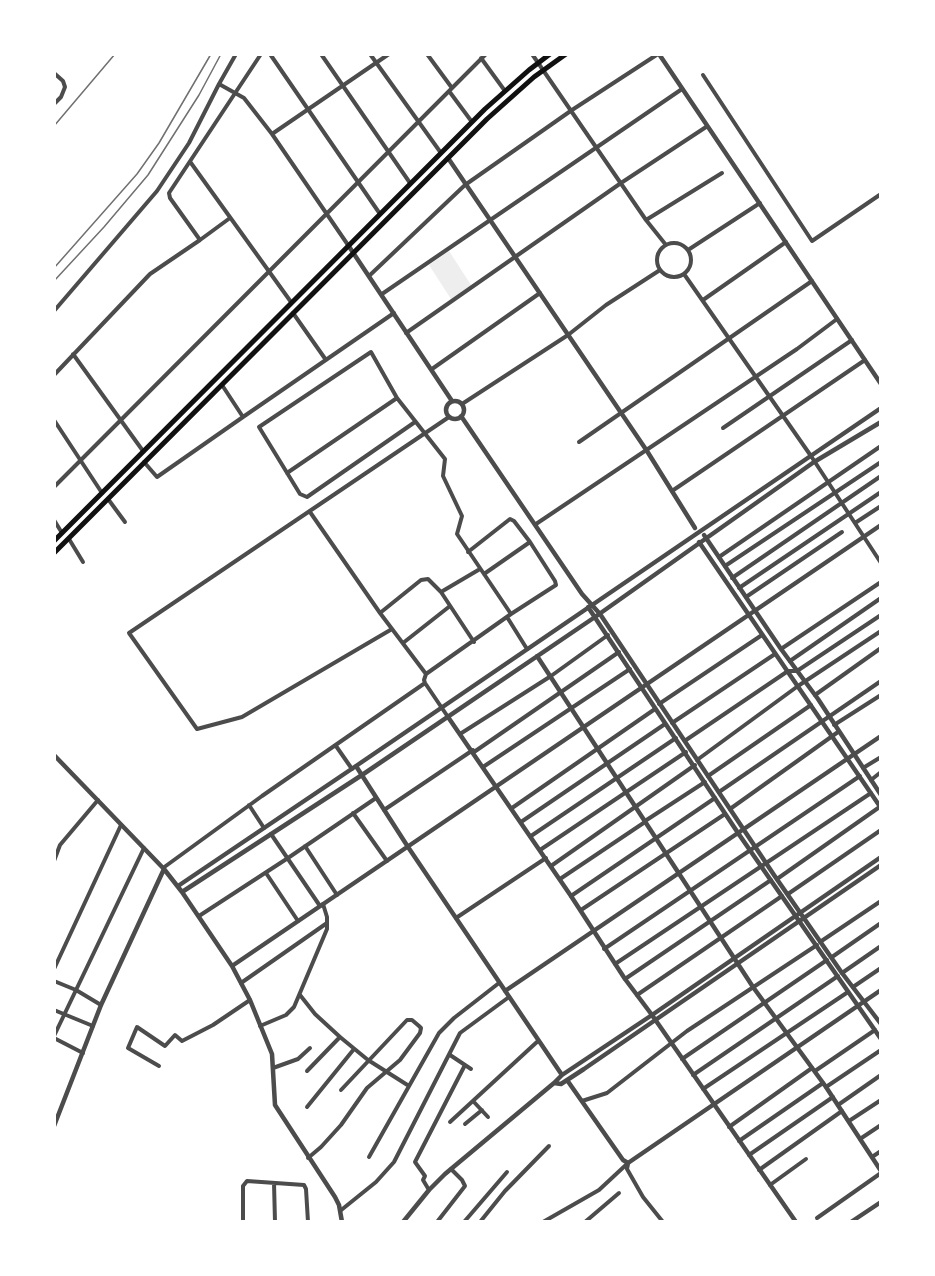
<!DOCTYPE html>
<html>
<head>
<meta charset="utf-8">
<style>
  body { margin:0 }
  #map { position:relative; width:935px; height:1276px; overflow:hidden; background:#fff; font-family:Arial,sans-serif }
  canvas { display:block }
  .frame { position:absolute; inset:0; border:56px solid #fff; pointer-events:none }
</style>
</head>
<body>
<div id="map">
<canvas width="935" height="1276"></canvas>
<div class="frame"></div>
</div>
<script>
const context = document.querySelector('canvas').getContext('2d');
context.lineJoin = 'round';
function fill(path, color) { context.fillStyle = color; context.fill(path, 'evenodd'); }
const toPath = rows => new Path2D(rows.map(r => 'M' + r).join(''));
function trace(path, color, width, dash) { context.strokeStyle = color; context.lineWidth = width; context.lineCap = dash ? 'butt' : 'round'; context.setLineDash(dash || []); context.stroke(path); }
fill(toPath([
  [449,251,471,285,451,299,429,265]
]), '#eee');
trace(toPath([
  [270,54,380,214],
  [321,54,410,183],
  [370,54,441,153],
  [427,54,452,88],
  [532,54,646,220,666,245],
  [481,58,505,91],
  [54,73,63,81,65,87,61,97,54,104],
  [703,75,812,241,881,194],
  [219,84,236,54],
  [449,91,472,122],
  [272,134,389,54],
  [191,163,291,302],
  [646,220,722,173],
  [200,240,230,218],
  '657 260a17 17 0 1 1 34 0a17 17 0 1 1-34 0Z',
  [688,250,760,203],
  [684,274,811,456,881,563],
  [369,276,465,185,572,110,658,54],
  [382,294,682,89],
  [703,300,786,242],
  [54,311,157,191,189,143,219,84,244,98,272,134,348,245],
  [293,313,326,360],
  [406,333,621,183,706,127],
  [73,354,143,451],
  [432,369,540,293],
  [54,375,150,274,200,240,170,198,169,193,261,54],
  [222,385,243,417,394,313],
  [462,404,568,335,606,305,660,270],
  [54,420,102,493],
  [415,422,307,497,300,494,259,427,371,352,397,398,445,459,443,476,462,516,457,534,511,614,426,674,424,680,425,683,448,717],
  [723,428,852,340],
  [579,442,812,281],
  [144,462,157,477,243,417],
  [287,473,397,398],
  [54,487,486,54],
  [672,491,865,360],
  [108,499,125,522],
  [310,512,380,613,426,674],
  [54,520,62,533],
  [855,523,881,506],
  [536,524,797,349,837,319],
  [69,539,83,562],
  [468,552,510,519,514,521,530,542,484,574],
  [719,557,881,446],
  [725,566,881,462],
  [732,578,881,476],
  [739,588,881,492],
  [441,592,480,569],
  [746,597,842,532],
  [380,613,421,580,428,579,441,592,474,642],
  [511,614,556,585,555,581,530,542],
  [507,617,527,649],
  [392,629,242,717,197,729,129,633,449,417],
  [403,643,450,606],
  [781,649,881,582],
  [790,661,881,598],
  [815,695,881,648],
  [659,704,762,635],
  [672,723,775,654],
  [834,725,881,695],
  [460,734,551,676,608,635],
  [686,740,788,671,797,671,881,615],
  [336,746,352,769],
  [474,752,619,652],
  [697,760,798,686,881,631],
  [483,767,630,669],
  [863,768,881,757],
  [708,776,811,705],
  [871,780,881,772],
  [719,792,881,681],
  [249,805,264,828],
  [512,808,655,709],
  [730,809,838,732],
  [384,810,473,750],
  [353,813,387,861],
  [645,821,705,782],
  [521,822,665,724],
  [271,834,320,906],
  [531,836,676,738],
  [305,846,337,895],
  [540,850,686,752],
  [54,861,60,845,98,800],
  [551,866,695,765],
  [163,868,262,796,425,683],
  [266,873,298,921],
  [560,879,645,822],
  [777,879,881,806],
  [788,894,881,830],
  [571,896,715,798],
  [581,910,725,814],
  [199,916,288,858,376,798],
  [456,918,546,858],
  [820,942,881,901],
  [604,949,860,776],
  [832,957,881,923],
  [615,964,871,793],
  [54,969,121,825],
  [842,973,881,946],
  [625,979,771,880],
  [54,981,76,990,101,1005],
  [241,983,327,923],
  [853,987,881,968],
  [300,995,315,1014,340,1037,368,1060,409,1086],
  [637,995,782,896],
  [54,1010,93,1026],
  [260,1026,286,1015,294,1007,327,929,327,917,323,904],
  [54,1036,144,848],
  [54,1038,83,1053],
  [450,1055,471,1069],
  [682,1059,827,960],
  [159,1066,128,1048,137,1027,165,1046,175,1035,182,1041,213,1025,250,1000],
  [273,1068,298,1059,310,1048],
  [307,1071,340,1037],
  [815,1071,875,1030],
  [693,1075,838,976],
  [826,1087,881,1050],
  [703,1089,848,992],
  [473,1101,488,1117],
  [582,1101,607,1093,687,1031,817,945],
  [838,1105,881,1075],
  [307,1107,354,1049],
  [849,1121,881,1100],
  [450,1122,538,1041],
  [465,1124,482,1110],
  [729,1127,812,1068],
  [860,1139,881,1125],
  [739,1141,823,1083],
  [749,1155,833,1097],
  [369,1157,439,1033,454,1018,499,983],
  [872,1157,881,1151],
  [308,1158,321,1147,341,1125,367,1088,400,1060,420,1033,421,1028,419,1026,412,1020,407,1020,341,1090],
  [628,1164,627,1169,643,1197,663,1222],
  [759,1170,842,1111],
  [274,1183,275,1222],
  [770,1185,806,1159],
  [429,1190,423,1180,425,1176,415,1162,465,1065],
  [340,1211,376,1182,394,1162,460,1033,509,997],
  [817,1218,881,1173],
  [243,1222,243,1186,247,1181,304,1185,306,1189,308,1222],
  [437,1222,465,1186,462,1180,451,1169],
  [464,1222,507,1172],
  [480,1222,505,1191,549,1146],
  [543,1222,599,1190,628,1163],
  [585,1222,619,1193]
]), '#4c4c4c', 4);
trace(toPath([
  [659,54,881,384],
  [448,158,647,451,695,528],
  [348,245,452,401],
  '446 410a9 9 0 1 1 18 0a9 9 0 1 1-18 0Z',
  [461,416,582,594,600,614,774,875,842,973,881,1024],
  [704,535,781,649,818,699,881,795],
  [699,542,881,808],
  [588,607,738,833,881,1039],
  [537,656,753,987,826,1087,881,1171],
  [448,717,571,896,625,979,652,1015,796,1222],
  [54,755,164,869,182,892,232,966,250,1000,272,1054,275,1105,335,1197,339,1205,342,1222],
  [356,766,408,847,562,1075],
  [178,886,356,766,881,408],
  [182,892,362,775,595,617,814,462,881,422],
  [232,966,881,525],
  [505,991,881,736],
  [567,1080,623,1160,628,1163,881,990],
  [554,1083,562,1075,652,1015,881,857],
  [54,1126,101,1005,164,869],
  [403,1222,429,1190,445,1174,554,1083,561,1084,584,1069,881,865],
  [851,1222,881,1202]
]), '#4c4c4c', 4.5);
trace(toPath([
  [54,541,485,109,529,70,550,54],
  [54,553,487,119,534,77,566,54]
]), '#111', 5);
trace(toPath([
  [54,126,115,54],
  [54,268,137,174,159,143,211,54],
  [54,281,104,227,148,175,199,95,221,54]
]), '#707070', 1.5);
</script>
</body>
</html>
